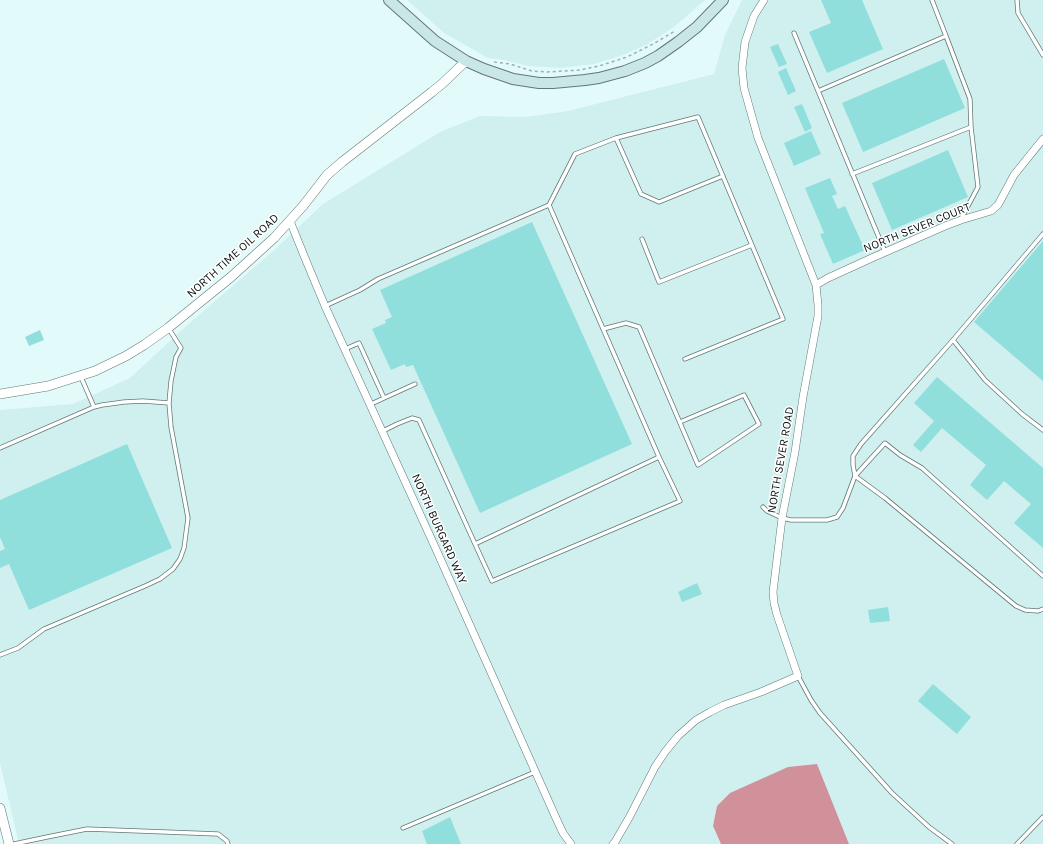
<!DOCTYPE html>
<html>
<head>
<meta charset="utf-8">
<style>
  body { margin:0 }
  canvas { display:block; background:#e3fafa }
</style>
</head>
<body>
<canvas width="1043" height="844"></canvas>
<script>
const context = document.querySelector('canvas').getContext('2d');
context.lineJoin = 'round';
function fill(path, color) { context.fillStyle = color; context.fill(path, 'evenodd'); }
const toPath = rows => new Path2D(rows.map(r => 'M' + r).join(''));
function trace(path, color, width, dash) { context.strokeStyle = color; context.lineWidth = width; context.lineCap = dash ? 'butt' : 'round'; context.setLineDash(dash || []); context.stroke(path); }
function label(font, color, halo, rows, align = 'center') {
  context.font = font + ' Karla,sans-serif'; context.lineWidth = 3; context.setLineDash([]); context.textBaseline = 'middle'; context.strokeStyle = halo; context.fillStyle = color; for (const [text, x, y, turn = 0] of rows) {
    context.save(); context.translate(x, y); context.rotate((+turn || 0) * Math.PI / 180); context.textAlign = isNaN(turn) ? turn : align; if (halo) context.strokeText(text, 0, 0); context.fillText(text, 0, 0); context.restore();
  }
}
fill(toPath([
  [407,0,705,0,675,26,648,44,623,55,594,64,560,68,528,66,504,60,488,58,444,33],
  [742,0,1043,0,1043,844,849,844,816,764,717,806,713,826,721,844,19,844,0,763,0,410,73,404,130,378,185,327,273,251,323,204,440,132,480,116,526,117,568,111,714,74,725,35]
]), '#cff0ef');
fill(toPath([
  [817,764,849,844,721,844,713,826,717,806,730,793,788,767]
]), '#d0919b');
fill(toPath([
  [821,0,862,0,883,49,827,73,809,32,831,23],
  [778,44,787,64,779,67,770,47],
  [944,59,965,108,863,152,842,103],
  [786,68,796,91,788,95,778,72],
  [802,104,812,128,805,132,794,107],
  [811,131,821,154,794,166,784,143],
  [948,150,968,197,892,230,872,183],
  [830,178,837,194,832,196,838,209,845,206,865,250,833,264,820,234,824,233,805,188],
  [532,222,632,444,480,513,413,365,406,367,405,364,391,370,372,329,386,323,385,320,392,317,380,290],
  [1043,241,1043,381,974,322],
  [40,330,44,340,29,346,25,337],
  [937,377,1043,468,1043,548,1014,523,1031,504,1004,481,987,500,970,485,986,465,942,428,921,452,913,445,934,421,914,403],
  [127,444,172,548,29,610,9,564,0,568,0,551,5,549,0,537,0,500],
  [697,583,702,594,682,602,678,592],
  [888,607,890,621,870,623,868,610],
  [933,684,971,717,957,734,918,701],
  [450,817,461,844,427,844,422,831]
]), '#90dfdd');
const service = toPath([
  [932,0,946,36],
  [1017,0,1018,13,1043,55],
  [794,33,885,252],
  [818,91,946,36,970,99,971,127,852,174],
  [616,138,641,194,659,202,723,176],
  [961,219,978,187,971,127],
  [1043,234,953,340,861,444,853,456,853,465,855,476,885,498,1016,606,1025,610,1038,611,1043,609],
  [642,239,659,282,752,245],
  [325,306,360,290,378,279,549,205,575,154,616,138,698,117,783,319,685,359],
  [603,329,626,323,639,327,698,465,759,424,744,395,680,422],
  [953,340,985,380,1022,414,1043,430],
  [345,349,359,343,384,398],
  [81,377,94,407],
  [371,404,415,384],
  [383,431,397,424,412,418,419,420,475,544,659,457,549,205],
  [0,448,94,407,102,405,124,402,143,401,169,403],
  [763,507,767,511,782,518,791,520,827,520,837,517,843,508,855,476,885,443,900,455,922,468,1043,576],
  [475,544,492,581,680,501,659,457],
  [0,655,18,648,44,629,145,586,160,579,173,569,180,559,184,548,188,518,171,427,169,403,171,381,176,357,181,348,169,329],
  [798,676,811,700,820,713,892,793,929,827,952,844],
  [403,828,535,772],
  [14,844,47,837,87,829,218,834,227,841,228,844],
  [1017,844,1043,817]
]);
const minor = toPath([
  [290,221,307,263,325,306,435,547,556,818,563,833,571,844],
  [816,285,828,278,874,257,945,226,961,220,991,211,998,205,1014,175,1043,139],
  [613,844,615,842,630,816,655,767,665,752,678,736,696,720,710,712,724,705,761,692,798,676,777,615,774,603,773,592,782,518,795,452,803,397,818,316,818,305,816,285,758,138,744,88,742,68,745,42,754,16,764,0]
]);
const tertiary = toPath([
  [0,394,48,386,95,371,126,356,144,345,168,328,231,277,274,238,303,206,327,175,342,162,432,92,443,83,466,61],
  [0,808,9,844]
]);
const secondary = toPath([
  [389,0,435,41,466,61,484,69,513,79,539,83,553,83,585,80,599,78,625,71,645,63,658,56,678,42,697,27,723,0]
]);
trace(service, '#637877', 5);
trace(minor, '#637877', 8);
trace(tertiary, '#637877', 10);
trace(secondary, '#637877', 12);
trace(toPath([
  [494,62,510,64,532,71,547,72,580,70,599,66,627,57,653,44,675,31]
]), '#9dafaf', 1.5, [3, 3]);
trace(service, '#fff', 3.5);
trace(minor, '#fff', 7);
trace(tertiary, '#fff', 9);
trace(secondary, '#cae7e7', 10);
label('12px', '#0c1514', '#fff', [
  ["NORTH SEVER COURT",917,228,-22],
  ["NORTH TIME OIL ROAD",233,256,-42],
  ["NORTH SEVER ROAD",781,460,-80],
  ["NORTH BURGARD WAY",439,529,66]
]);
</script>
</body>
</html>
